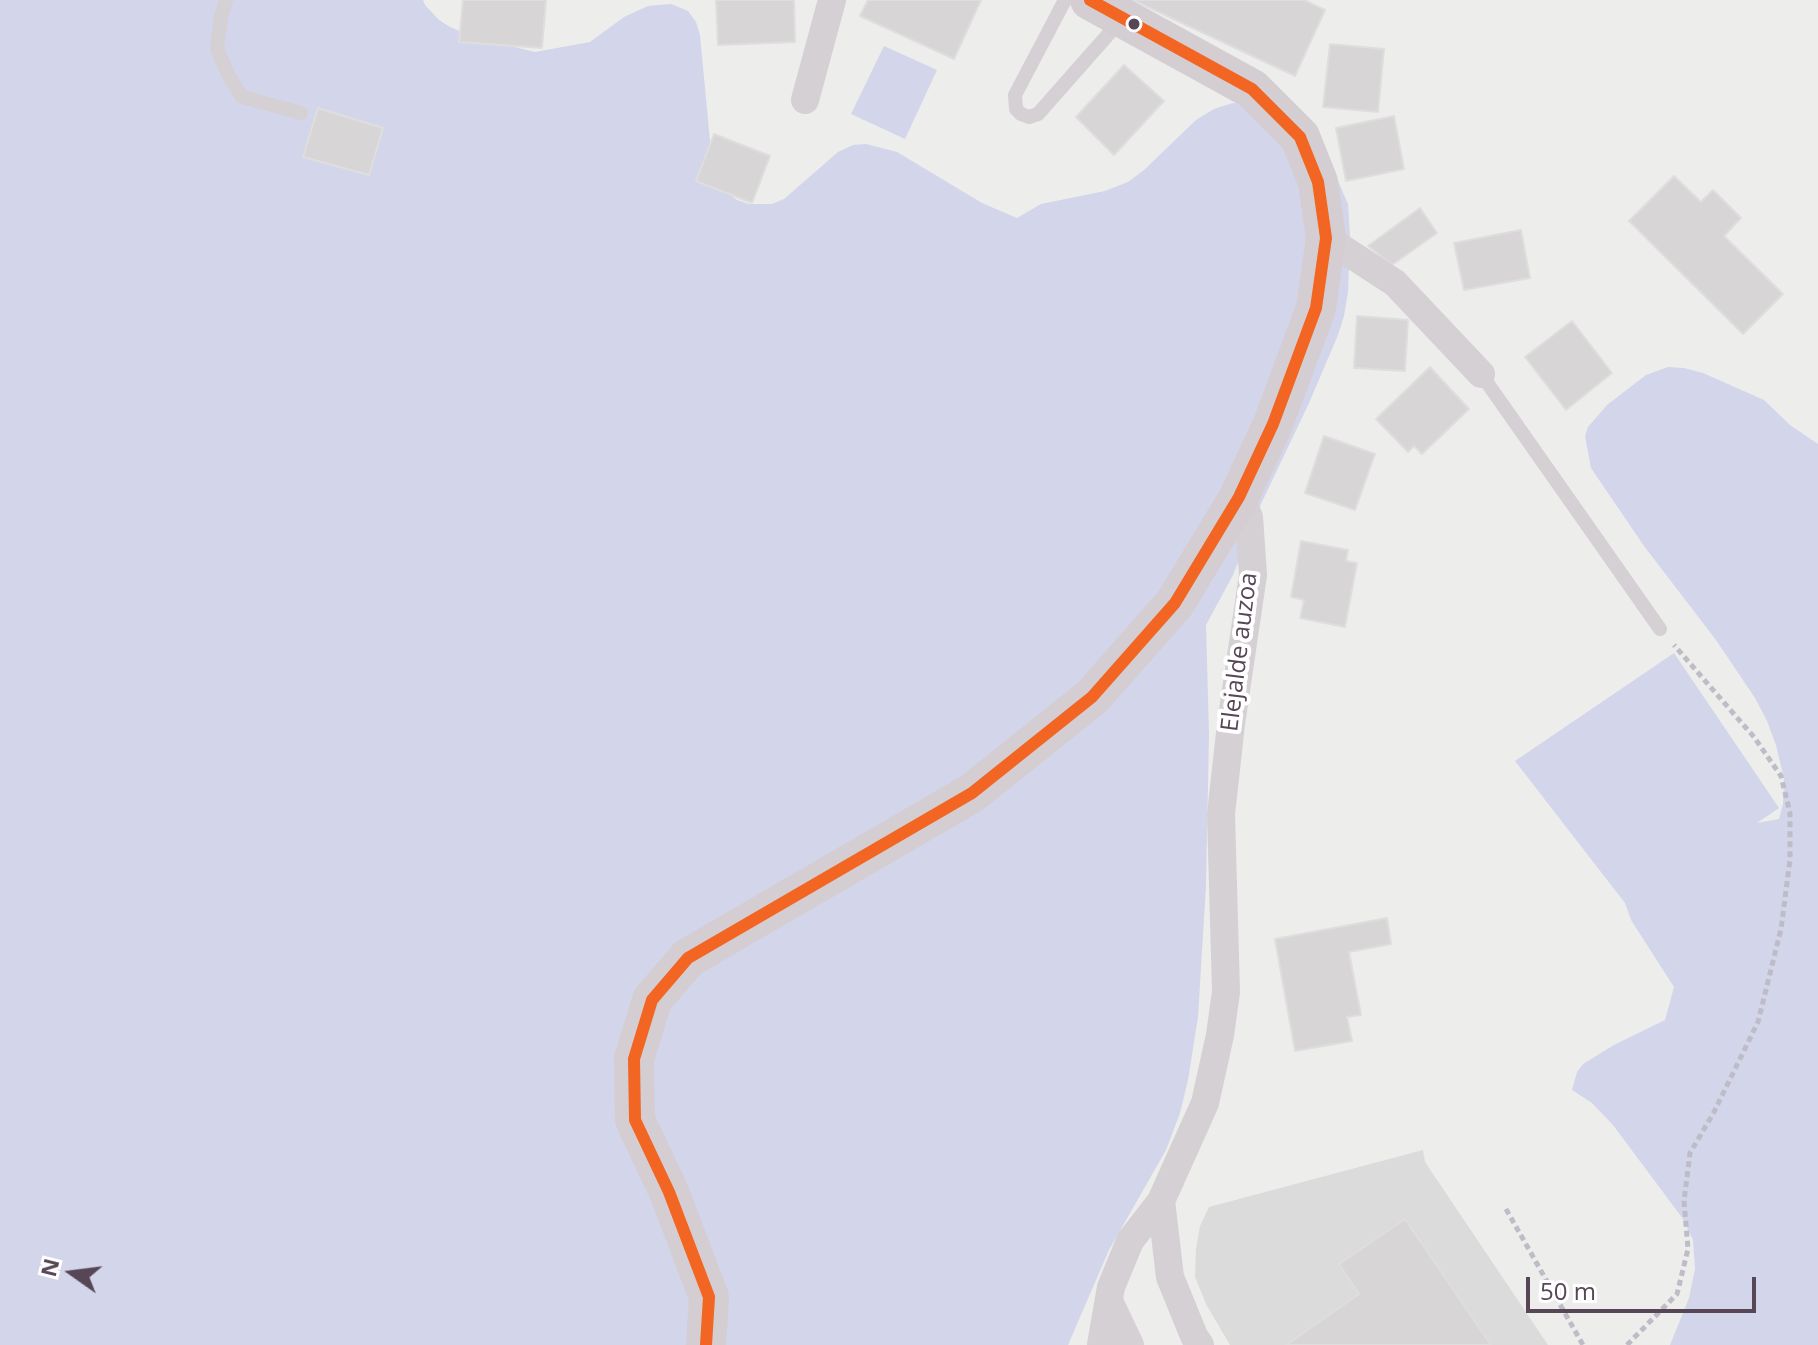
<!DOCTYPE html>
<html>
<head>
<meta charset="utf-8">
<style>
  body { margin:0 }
  #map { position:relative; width:1818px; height:1345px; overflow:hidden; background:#ededec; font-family:"Open Sans",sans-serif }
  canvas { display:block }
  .north { position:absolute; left:32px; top:1233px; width:80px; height:80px; -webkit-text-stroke:6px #fff; paint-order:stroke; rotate:284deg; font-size:22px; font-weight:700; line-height:32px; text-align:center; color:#564656 }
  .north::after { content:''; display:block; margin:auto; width:28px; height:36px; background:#564656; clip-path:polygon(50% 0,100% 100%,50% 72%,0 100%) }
  .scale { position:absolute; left:1526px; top:1277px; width:230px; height:36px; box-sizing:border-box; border:4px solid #564656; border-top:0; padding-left:10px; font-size:24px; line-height:28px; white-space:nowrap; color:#564656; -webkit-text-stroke:6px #fff; paint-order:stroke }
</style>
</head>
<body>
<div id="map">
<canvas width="1818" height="1345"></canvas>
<div class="north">N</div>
<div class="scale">50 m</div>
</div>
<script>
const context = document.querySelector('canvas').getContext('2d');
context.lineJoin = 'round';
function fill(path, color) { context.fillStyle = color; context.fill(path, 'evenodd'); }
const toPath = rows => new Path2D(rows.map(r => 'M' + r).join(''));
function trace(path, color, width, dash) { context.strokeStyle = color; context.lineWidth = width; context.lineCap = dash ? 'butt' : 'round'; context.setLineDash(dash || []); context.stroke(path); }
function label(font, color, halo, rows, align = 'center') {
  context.font = font + ' "Open Sans",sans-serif'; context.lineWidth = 8; context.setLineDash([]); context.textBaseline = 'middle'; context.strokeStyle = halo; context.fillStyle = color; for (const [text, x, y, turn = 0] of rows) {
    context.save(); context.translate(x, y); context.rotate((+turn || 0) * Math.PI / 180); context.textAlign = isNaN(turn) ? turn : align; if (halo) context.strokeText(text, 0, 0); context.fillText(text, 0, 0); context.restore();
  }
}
fill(toPath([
  [1423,1150,1425,1162,1548,1345,1230,1345,1206,1304,1195,1277,1196,1249,1200,1226,1209,1207]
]), '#dcdbdb');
fill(toPath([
  [0,0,423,0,425,5,439,20,450,27,474,37,535,52,590,42,624,17,648,6,671,4,688,11,696,22,700,35,712,162,722,188,737,200,749,204,772,204,784,199,838,152,853,145,866,144,897,152,982,203,1017,218,1041,204,1105,191,1128,182,1144,170,1196,120,1214,109,1233,103,1248,104,1333,169,1348,204,1350,236,1348,292,1344,316,1338,335,1309,403,1261,504,1233,575,1206,625,1209,734,1206,886,1198,1017,1188,1080,1180,1113,1166,1150,1109,1250,1068,1345,0,1345],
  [884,46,937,70,905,139,851,114],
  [1668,367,1684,368,1703,373,1764,400,1790,425,1818,444,1818,1345,1670,1345,1689,1298,1695,1269,1693,1240,1683,1219,1613,1125,1592,1103,1572,1090,1577,1072,1583,1064,1614,1045,1665,1020,1674,987,1631,920,1625,903,1515,761,1674,653,1779,808,1757,823,1779,819,1783,804,1784,779,1776,745,1767,721,1755,698,1716,640,1644,546,1591,468,1585,436,1588,427,1607,405,1646,375]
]), '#d3d5ea');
const building = toPath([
  [463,0,546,0,542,48,459,42,463,0],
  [716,0,794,0,795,42,718,45,716,0],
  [868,0,981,0,954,59,860,16,868,0],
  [1133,0,1304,0,1325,10,1295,76,1133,0],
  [1330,44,1384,49,1378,112,1323,107,1330,44],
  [1124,65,1164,101,1114,155,1076,117,1124,65],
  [318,108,383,128,369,175,303,157,318,108],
  [1394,116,1404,169,1346,181,1336,128,1394,116],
  [714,134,770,156,752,203,696,181,714,134],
  [1674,176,1701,202,1713,190,1741,218,1724,236,1783,294,1743,334,1629,221,1674,176],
  [1420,208,1437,233,1392,265,1368,246,1420,208],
  [1521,230,1530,278,1464,290,1454,243,1521,230],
  [1357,316,1408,320,1405,371,1354,368,1357,316],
  [1572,321,1612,373,1566,410,1525,357,1572,321],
  [1430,367,1469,409,1422,454,1414,446,1408,452,1376,419,1430,367],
  [1324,436,1375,454,1355,510,1305,493,1324,436],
  [1301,541,1348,550,1346,561,1357,563,1345,627,1300,618,1304,600,1291,597,1301,541],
  [1387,918,1391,944,1349,952,1361,1015,1347,1017,1352,1041,1295,1051,1275,939,1387,918],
  [1405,1219,1491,1345,1286,1345,1359,1294,1339,1264,1405,1219]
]);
fill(building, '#d8d5d7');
trace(building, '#dfdedf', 2);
trace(toPath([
  [1506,1209,1583,1345],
  [1627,1345,1677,1294,1688,1249,1684,1201,1690,1153,1714,1112,1758,1022,1781,929,1790,860,1790,813,1781,776,1754,737,1674,645]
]), '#bebcc7', 5, [6, 4]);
trace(toPath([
  [226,0,221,17,217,49,229,76,242,97,301,113],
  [1065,0,1015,95,1016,109,1021,114,1029,117,1038,114,1121,20],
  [1481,374,1660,629]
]), '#d4d0d3', 14);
trace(toPath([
  [805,100,832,0],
  [1326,238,1395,283,1481,374],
  [1161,1201,1170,1277,1194,1336,1200,1345],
  [1109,1301,1130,1345],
  [1101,1345,1111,1287,1130,1241,1161,1201,1205,1103,1220,1035,1226,992,1221,814,1231,724,1253,575,1249,517,1239,497]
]), '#d4d0d3', 28);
trace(toPath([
  [706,1345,709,1297,669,1192,635,1120,634,1059,652,1000,688,958,972,793,1092,697,1175,603,1239,497,1273,424,1316,308,1326,238,1318,182,1300,137,1252,89,1090,0]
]), '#d4ced2', 40);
trace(toPath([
  [706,1345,709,1297,669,1192,635,1120,634,1059,652,1000,688,958,972,793,1092,697,1175,603,1239,497,1273,424,1316,308,1326,238,1318,182,1300,137,1252,89,1090,0]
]), '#f26522', 12);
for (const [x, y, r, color] of [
  [1134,24,7,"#564656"]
]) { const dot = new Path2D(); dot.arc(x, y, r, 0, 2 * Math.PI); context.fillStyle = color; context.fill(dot); trace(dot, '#fff', 3); }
label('24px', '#564656', '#fff', [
  ["Elejalde auzoa",1240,652,-83]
]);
</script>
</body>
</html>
